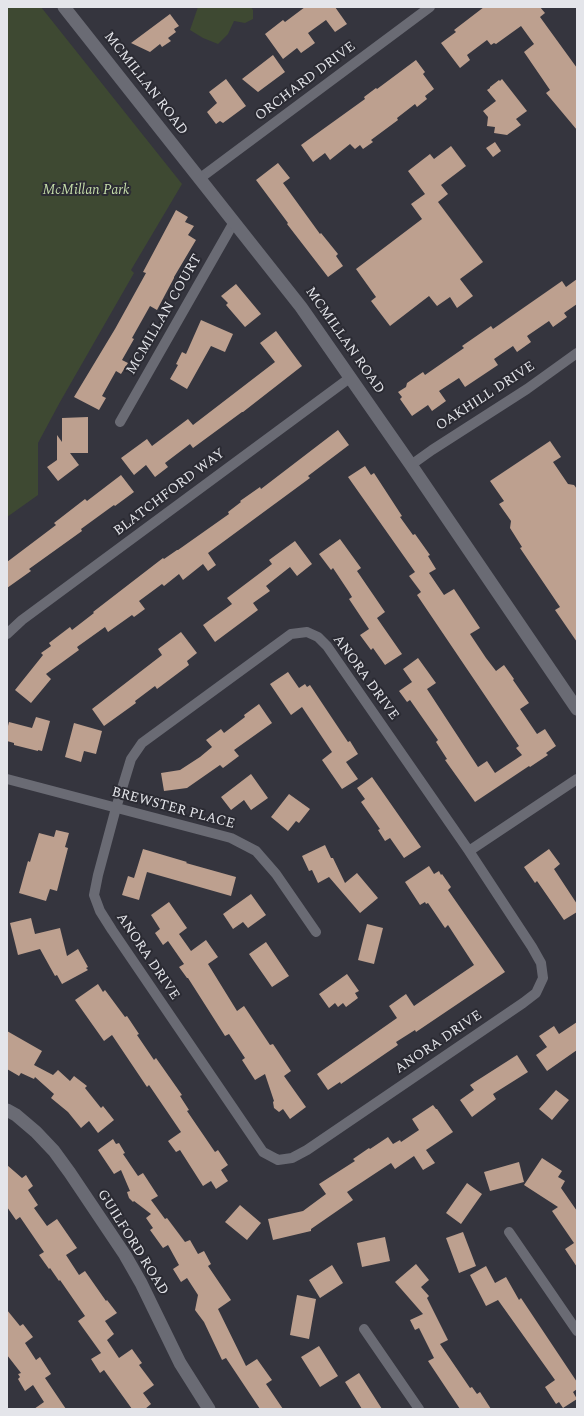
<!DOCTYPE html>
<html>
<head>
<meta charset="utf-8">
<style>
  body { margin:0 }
  #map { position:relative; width:584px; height:1416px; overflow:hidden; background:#35353e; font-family:Spectral,serif }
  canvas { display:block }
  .frame { position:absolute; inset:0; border:8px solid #e4e5ea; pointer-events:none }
</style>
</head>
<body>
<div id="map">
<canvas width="584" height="1416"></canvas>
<div class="frame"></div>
</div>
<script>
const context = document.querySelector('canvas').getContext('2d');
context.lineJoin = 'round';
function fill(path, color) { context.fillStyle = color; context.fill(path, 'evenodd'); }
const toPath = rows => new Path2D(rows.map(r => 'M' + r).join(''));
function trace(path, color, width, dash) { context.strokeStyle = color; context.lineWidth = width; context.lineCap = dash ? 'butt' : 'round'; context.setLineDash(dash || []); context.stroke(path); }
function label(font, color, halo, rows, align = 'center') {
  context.font = font + ' Spectral,serif'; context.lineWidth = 4; context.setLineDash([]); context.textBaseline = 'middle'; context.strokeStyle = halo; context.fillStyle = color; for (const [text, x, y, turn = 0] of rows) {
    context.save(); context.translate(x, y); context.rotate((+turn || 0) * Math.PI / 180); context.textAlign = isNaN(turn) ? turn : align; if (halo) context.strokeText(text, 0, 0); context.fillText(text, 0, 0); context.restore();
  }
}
fill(toPath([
  [7,7,41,7,182,184,131,270,134,273,60,402,38,443,38,495,7,517],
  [198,7,251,7,253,10,253,19,245,23,234,21,228,34,218,44,203,38,190,30]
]), '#3e4932');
fill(toPath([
  [305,7,335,7,347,24,335,32,326,20,308,33,315,43,301,53,297,48,283,59,265,34,283,20,285,22],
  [484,7,540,7,545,13,540,17,577,68,577,130,546,93,550,90,524,52,534,44,521,26,496,44,494,43,491,45,487,40,467,55,470,60,460,68,441,43,456,32,454,30],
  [170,14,179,26,174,29,176,32,168,38,171,41,162,47,160,44,150,52,131,43],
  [273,55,285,72,258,92,242,79],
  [416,60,425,72,423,74,434,89,425,96,427,99,417,107,415,104,397,118,398,120,371,140,373,142,363,149,360,145,355,149,350,144,330,160,325,153,313,162,301,145,365,99,364,97,376,88,377,89],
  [226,79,246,106,223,123,220,121,216,124,207,112,217,103,209,92],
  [502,79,527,111,516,119,521,125,507,135,494,133,495,127,487,126,488,117,483,111,496,101,487,90,490,88,490,87,499,80,500,81],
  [495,142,501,151,493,157,486,148],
  [451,146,466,166,441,185,448,194,438,202,483,262,460,279,473,296,457,308,450,297,437,306,429,296,390,326,371,301,376,297,356,269,422,219,411,204,425,194,408,171,430,154,434,159],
  [278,163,290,178,283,183,320,234,321,233,338,254,336,256,343,266,328,277,287,224,288,223,256,180],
  [176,210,188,217,185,222,194,226,188,235,196,240,174,277,174,278,157,310,150,306,132,338,134,339,122,360,128,363,121,374,116,371,102,396,106,398,99,410,74,397,115,329,146,273,143,272],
  [577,279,577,304,564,313,567,317,553,327,549,321,527,336,531,342,517,352,513,346,494,359,498,365,465,387,459,378,439,391,446,401,432,411,428,405,412,416,400,399,402,397,398,392,406,387,407,383,423,372,425,375,464,348,462,346,491,326,493,329,562,281,566,287],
  [236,284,261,314,245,327,226,305,228,303,221,296],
  [201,320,233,334,225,352,211,346,187,389,170,379,178,365,176,364,182,352,186,354],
  [276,331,302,366,243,412,242,412,193,448,190,444,165,463,168,467,155,477,146,465,134,475,121,458,147,439,152,446,188,419,193,425,275,362,260,343],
  [88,417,88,453,70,453,79,465,58,481,47,467,57,460,57,435,62,442,62,418],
  [338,430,349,445,308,476,310,478,208,553,216,565,208,571,203,564,183,580,179,574,164,586,162,584,139,601,145,609,134,617,132,615,108,632,105,627,77,647,79,650,46,674,51,679,31,703,15,690,43,655,41,653,51,646,49,643,70,627,72,630,94,613,93,612,163,558,164,559,177,550,178,550,229,514,228,512,241,502,240,501,260,487,261,489],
  [550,441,561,457,553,462,568,484,574,485,577,489,577,642,555,610,560,607,520,548,522,547,510,528,511,521,499,504,504,501,490,481],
  [365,466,371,475,374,473,402,516,400,517,413,535,415,534,430,555,428,556,436,569,429,573,444,595,454,589,480,628,470,634,486,658,496,671,504,665,514,679,513,680,529,703,520,709,537,734,545,729,556,746,546,753,548,755,530,767,529,766,475,802,445,760,447,759,436,742,438,740,410,700,407,702,399,691,412,682,403,669,418,658,436,683,427,689,478,767,487,761,495,773,522,755,516,748,519,746,417,595,421,592,409,576,415,572,348,477],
  [121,475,134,492,115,506,114,505,81,529,82,531,29,569,31,571,7,588,7,562,56,525,54,523,85,499,87,501],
  [340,539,361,568,357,571,385,612,377,618,402,654,385,665,373,648,371,650,360,635,369,629,349,599,352,597,349,592,333,568,331,570,319,554],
  [295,541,312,564,297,576,290,567,266,586,270,591,253,603,258,610,215,642,203,625,232,604,227,598,272,564,269,560],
  [181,632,197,653,187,661,189,665,157,689,155,686,135,701,136,703,104,726,92,709,162,655,158,649],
  [288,672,299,688,305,684,307,687,310,685,348,742,350,741,358,754,346,762,358,779,342,789,322,760,332,752,302,707,291,715,270,684],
  [259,704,272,723,234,750,239,756,223,768,220,765,187,788,164,791,161,773,180,770,200,757,212,747,206,740,221,729,224,733,245,717,244,715],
  [36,717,50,721,42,751,38,750,38,751,14,745,14,743,7,741,7,730,9,722,32,728],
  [74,723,102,731,96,754,84,751,81,762,65,757],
  [251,774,268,798,251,810,244,800,231,810,221,797],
  [372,777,421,847,404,858,390,838,385,841,378,830,380,829,361,802,365,799,357,788],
  [289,794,310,809,299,823,296,821,288,831,271,817],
  [56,830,69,833,65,847,68,848,57,891,50,889,46,901,19,893,28,861,30,862,39,833,54,837],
  [325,845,331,858,333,858,345,883,357,873,378,898,360,913,329,877,318,883,312,870,309,871,302,856],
  [143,849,187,862,186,863,236,877,231,896,147,872,139,900,122,895,128,876,134,878],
  [549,849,560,864,554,869,577,904,577,912,564,920,537,881,535,883,524,867],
  [429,866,434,874,439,871,441,875,442,874,451,887,448,890,505,972,416,1032,415,1030,396,1042,398,1045,341,1084,340,1082,328,1090,317,1074,397,1018,389,1006,406,994,414,1006,474,965,448,925,445,928,428,903,426,904,425,902,420,905,405,882],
  [251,894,266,915,248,928,243,922,233,929,223,914],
  [169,902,187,928,179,934,191,951,206,940,218,957,208,964,237,1011,244,1006,270,1045,273,1044,291,1071,284,1076,306,1107,290,1119,283,1109,279,1112,274,1108,273,1102,274,1101,265,1074,255,1080,242,1060,245,1058,229,1034,225,1036,188,978,187,978,179,967,184,964,168,941,163,945,155,933,160,929,151,915],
  [31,918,35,934,60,928,67,956,78,949,88,967,86,968,88,970,62,984,57,975,55,976,40,949,18,955,10,923],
  [367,924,383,928,374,964,358,960],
  [266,942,289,976,272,987,249,954],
  [347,974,359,991,355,993,358,998,346,1007,343,1003,338,1007,335,1003,329,1008,319,994],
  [98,984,103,992,105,990,125,1017,127,1016,139,1034,137,1035,154,1060,156,1058,182,1095,180,1096,189,1110,187,1111,215,1152,218,1150,228,1165,221,1170,228,1181,216,1189,211,1181,203,1186,180,1150,176,1152,168,1141,181,1132,149,1085,147,1087,112,1035,104,1041,75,1000],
  [577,1022,577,1050,547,1071,536,1055,547,1047,539,1036,554,1026,559,1034],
  [7,1031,42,1051,34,1065,53,1075,58,1070,70,1081,74,1076,87,1086,85,1088,101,1108,103,1106,114,1120,98,1133,89,1121,81,1128,68,1112,51,1098,54,1094,35,1077,34,1079,21,1073,19,1076,7,1069],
  [517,1055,528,1072,493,1094,496,1099,472,1117,460,1100,474,1090,470,1085],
  [556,1090,569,1100,552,1120,539,1109],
  [433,1105,436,1109,437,1109,453,1132,426,1150,435,1163,423,1170,414,1156,395,1169,391,1163,347,1192,353,1200,311,1229,311,1231,273,1240,268,1219,303,1211,326,1194,319,1184,355,1161,353,1159,369,1148,370,1149,388,1137,393,1144,400,1140,401,1142,419,1130,412,1119],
  [113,1139,116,1144,119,1143,125,1153,123,1154,138,1176,143,1173,158,1196,151,1200,165,1219,167,1218,185,1242,190,1240,198,1254,204,1251,211,1264,208,1266,231,1300,218,1309,246,1366,257,1359,272,1380,266,1384,283,1409,260,1409,226,1358,222,1360,204,1322,195,1310,198,1295,187,1278,181,1282,173,1269,179,1265,168,1245,163,1248,150,1230,153,1228,146,1218,151,1214,134,1201,133,1202,129,1198,127,1192,130,1191,121,1170,114,1174,98,1150],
  [542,1158,562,1171,558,1177,565,1181,561,1188,577,1211,577,1267,565,1249,574,1243,552,1211,558,1207,524,1185],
  [519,1162,524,1182,490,1191,484,1172],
  [7,1165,22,1178,26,1175,33,1186,28,1190,38,1205,34,1208,47,1226,57,1219,77,1248,66,1255,79,1275,85,1271,106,1301,107,1300,117,1313,105,1321,114,1334,107,1340,119,1358,132,1349,142,1363,139,1365,154,1385,143,1393,151,1404,145,1409,132,1409,104,1370,100,1373,91,1359,101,1353,78,1321,85,1316,60,1280,59,1281,50,1268,49,1269,39,1255,44,1252,20,1217,16,1220,7,1207],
  [467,1183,482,1194,461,1224,446,1213],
  [240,1205,261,1223,247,1240,225,1222],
  [463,1232,476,1266,459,1273,446,1238],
  [385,1237,390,1261,362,1267,357,1243],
  [416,1264,429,1280,421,1287,429,1296,427,1298,448,1340,440,1344,470,1388,472,1387,477,1394,480,1392,491,1409,460,1409,428,1361,434,1358,419,1328,415,1330,410,1320,423,1314,395,1282],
  [332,1265,343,1283,320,1298,309,1280],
  [486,1266,495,1283,506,1277,519,1300,521,1298,577,1382,577,1389,573,1392,577,1399,563,1408,559,1402,556,1404,545,1387,555,1380,498,1300,486,1306,470,1275],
  [297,1295,316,1299,309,1339,290,1335],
  [7,1310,20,1326,23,1324,33,1337,25,1343,36,1360,40,1357,51,1374,45,1378,66,1409,34,1409,44,1402,33,1385,25,1391,18,1379,20,1377,18,1374,21,1373,7,1355],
  [319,1346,338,1376,320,1387,301,1357],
  [359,1373,382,1409,362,1409,345,1382]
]), '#bda08f');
trace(toPath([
  [199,179,430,7],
  [120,422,234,222],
  [411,465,432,450,527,389,577,353],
  [307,632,318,637,327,646,469,851,532,947,541,963,543,978,536,993,523,1003,307,1150,292,1158,278,1160,263,1152,112,930,100,911,94,895,98,875,116,808,131,759,142,743,291,634,307,632],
  [7,634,22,620,351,377],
  [7,779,231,838,256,851,276,874,316,932],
  [469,851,577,779],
  [509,1232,577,1331],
  [364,1329,419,1409]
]), '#6a6b74', 10);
trace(toPath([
  [64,7,301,307,411,465,577,709],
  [7,1110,16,1115,36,1132,54,1151,70,1173,125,1255,141,1283,180,1363,209,1409]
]), '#6a6b74', 13);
label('14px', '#e4e5ea', '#2b2b33', [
  ["ORCHARD DRIVE",306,82,-37],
  ["MCMILLAN ROAD",145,84,52],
  ["MCMILLAN COURT",165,315,-60],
  ["MCMILLAN ROAD",344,341,55],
  ["OAKHILL DRIVE",486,397,-33],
  ["BLATCHFORD WAY",170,493,-37],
  ["ANORA DRIVE",365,678,54],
  ["BREWSTER PLACE",173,809,15],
  ["ANORA DRIVE",147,957,56],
  ["ANORA DRIVE",439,1043,-34],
  ["GUILFORD ROAD",132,1243,58]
]);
label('italic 14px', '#c4dca9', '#2b2b33', [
  ["McMillan Park",86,191]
]);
</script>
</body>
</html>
